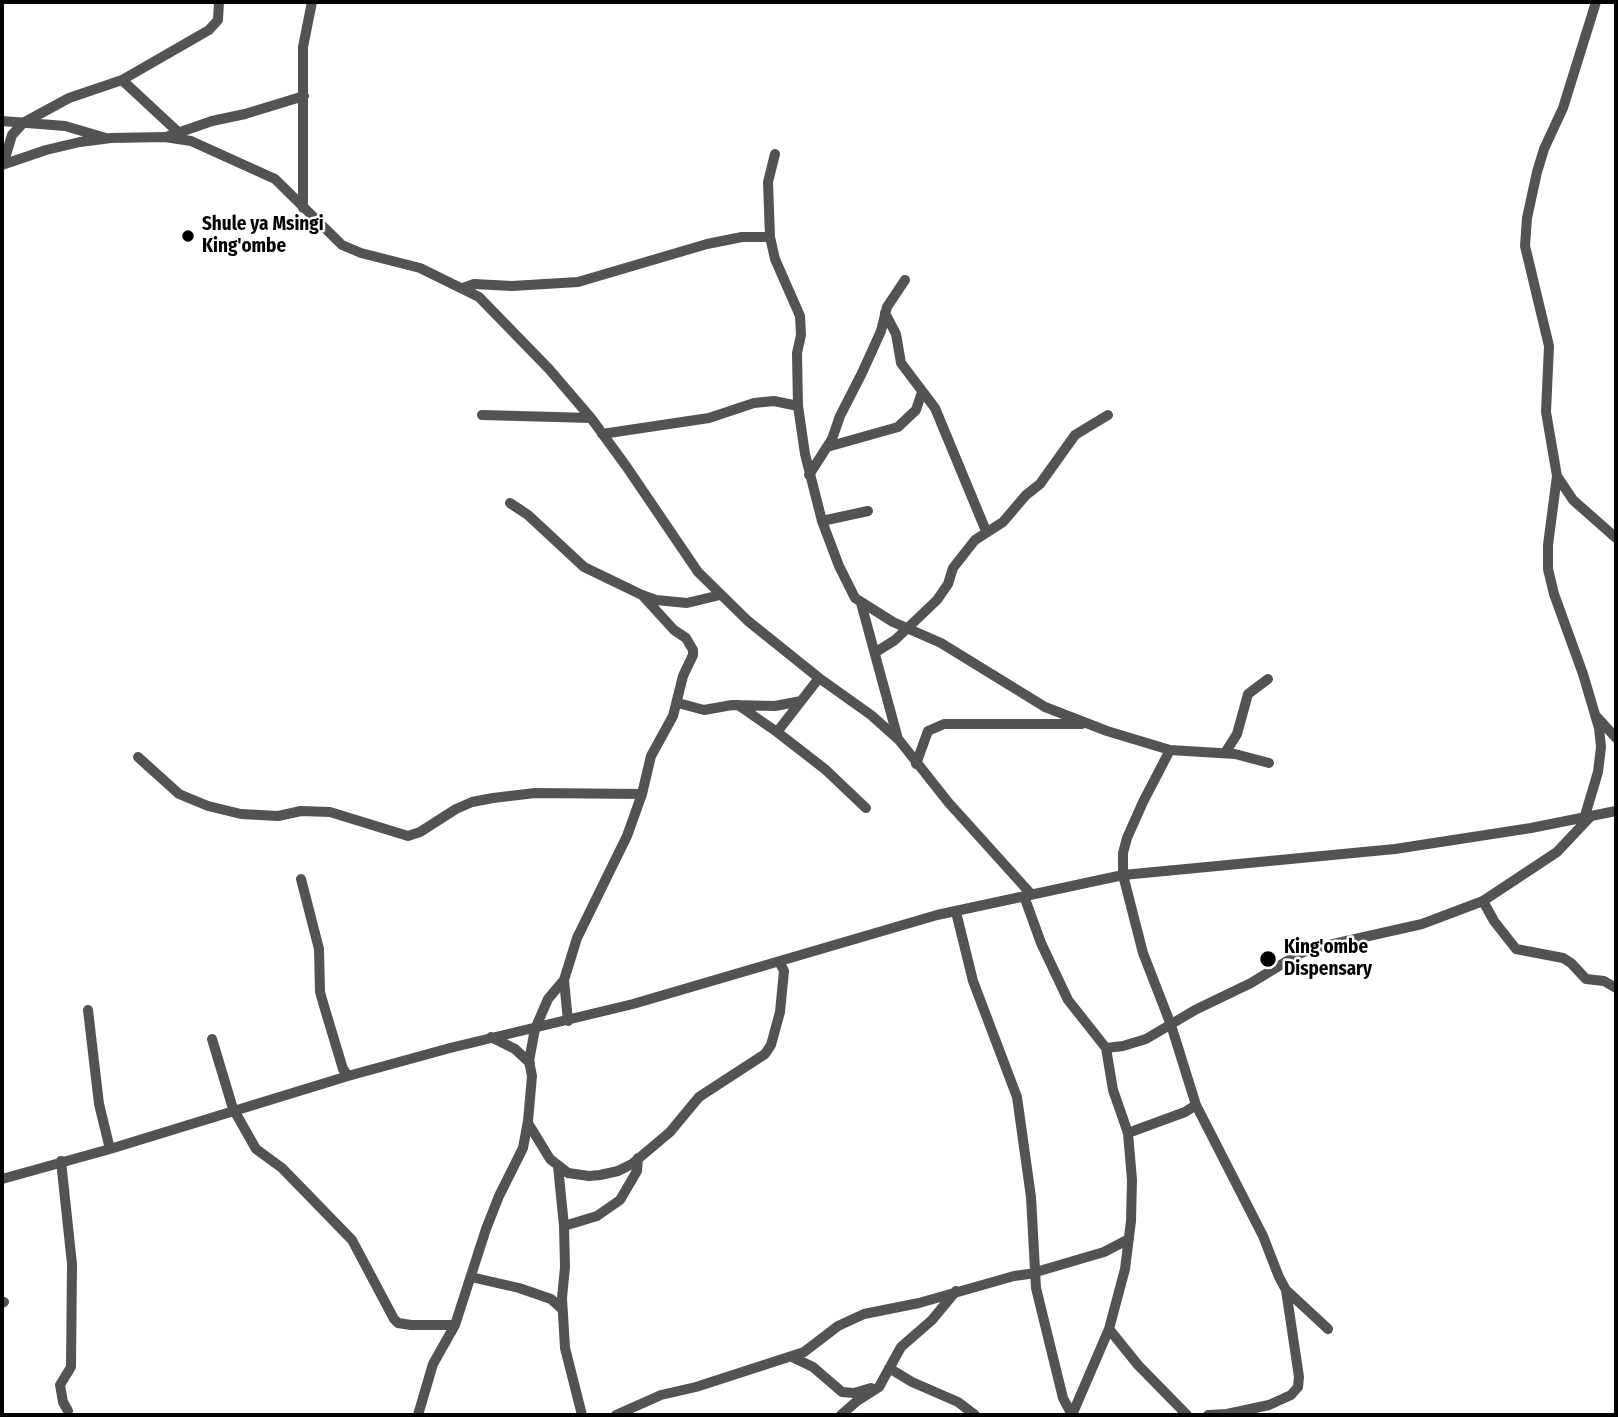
<!DOCTYPE html>
<html>
<head>
<meta charset="utf-8">
<style>
  body { margin:0 }
  #map { position:relative; width:1618px; height:1417px; overflow:hidden; background:#fff; font-family:"Fira Sans Condensed",sans-serif }
  canvas { display:block }
  .frame { position:absolute; inset:0; border:4px solid #000; pointer-events:none }
</style>
</head>
<body>
<div id="map">
<canvas width="1618" height="1417"></canvas>
<div class="frame"></div>
</div>
<script>
const context = document.querySelector('canvas').getContext('2d');
context.lineJoin = 'round';
const toPath = rows => new Path2D(rows.map(r => 'M' + r).join(''));
function trace(path, color, width, dash) { context.strokeStyle = color; context.lineWidth = width; context.lineCap = dash ? 'butt' : 'round'; context.setLineDash(dash || []); context.stroke(path); }
function label(font, color, halo, rows, align = 'center') {
  context.font = font + ' "Fira Sans Condensed",sans-serif'; context.lineWidth = 5; context.setLineDash([]); context.textBaseline = 'middle'; context.strokeStyle = halo; context.fillStyle = color; for (const [text, x, y, turn = 0] of rows) {
    context.save(); context.translate(x, y); context.rotate((+turn || 0) * Math.PI / 180); context.textAlign = isNaN(turn) ? turn : align; if (halo) context.strokeText(text, 0, 0); context.fillText(text, 0, 0); context.restore();
  }
}
trace(toPath([
  [122,80,178,132],
  [2,121,65,126,106,138],
  [166,137,212,121,245,114,304,96],
  [775,154,768,182,770,237,775,259,800,316,801,335,797,353,798,406,805,454,822,521,839,566,855,598,893,622,941,643,1045,707,1107,731,1170,750,1235,754,1269,763],
  [6,155,12,135,23,123,69,98,122,80,209,30,218,20,219,2],
  [2,165,46,150,80,142,111,138,165,137,191,141,275,179,342,245,361,253,420,268,479,297,549,369,591,418,626,466,698,572,748,621,819,678,871,715,899,740,948,802,1031,894],
  [303,208,303,47,312,2],
  [463,288,474,284,512,286,578,282,707,244,742,237,770,237],
  [885,313,896,334,901,363,935,408,986,531],
  [482,415,591,418],
  [602,434,709,418,754,403,774,401,798,406],
  [827,447,898,427,916,410,922,392],
  [809,475,832,439,840,416,862,373,881,331,887,307,905,280],
  [1557,476,1573,500,1616,538],
  [510,503,528,515,584,567,642,595,656,600,687,603,720,595],
  [822,521,868,511],
  [861,603,898,739],
  [876,652,895,640,937,600,948,584,953,568,975,540,1003,522,1026,495,1040,484,1075,435,1108,415],
  [678,703,704,710,732,705,775,706,801,701],
  [738,705,777,732,826,770,866,808],
  [1597,717,1616,738],
  [777,732,819,678],
  [1170,750,1143,802,1127,838,1123,853,1123,875,1143,953,1171,1025,1196,1105,1263,1236,1279,1277,1286,1290,1328,1329],
  [1225,753,1237,734,1248,694,1268,679],
  [138,757,179,794,208,806,241,814,278,816,301,811,330,812,408,836,420,832,456,809,472,802,493,798,535,793,642,794],
  [916,764,928,731,944,724,1082,724],
  [1584,819,1598,772,1601,747,1599,728,1583,674,1554,594,1548,569,1548,545,1557,476,1546,412,1549,346,1525,246,1527,218,1537,172,1544,149,1563,108,1596,2],
  [301,879,319,949,320,992,324,1006,343,1069,348,1076],
  [1024,896,1041,943,1068,1000,1106,1048,1113,1090,1128,1133,1132,1180,1131,1221,1125,1269,1109,1329,1072,1415],
  [1483,901,1494,921,1516,949,1563,958,1571,963,1586,979,1604,981,1616,988],
  [956,912,973,981,1017,1097,1031,1197,1036,1288,1063,1398,1072,1415],
  [88,1010,99,1104,110,1149],
  [568,1021,564,980,577,938,627,836,642,794,651,756,673,716,683,676,693,655,693,650,686,638,674,630,642,595],
  [491,1037,515,1049,530,1063],
  [212,1039,234,1112],
  [1106,1048,1123,1046,1146,1039,1195,1010,1251,983,1297,955,1311,949,1422,924,1483,901,1557,852,1590,817],
  [235,1112,256,1149,282,1168,352,1240,394,1319,398,1323,411,1325,455,1325],
  [528,1123,550,1159,568,1173,589,1176,600,1175,618,1171,632,1164,670,1132,699,1097,765,1054,771,1045,780,1012,784,971,780,963],
  [1128,1133,1185,1112,1196,1105],
  [61,1161,72,1264,71,1367,60,1385,63,1402,68,1411],
  [558,1166,564,1226,565,1267,562,1298,565,1348,582,1415],
  [2,1179,110,1149,348,1076,450,1048,633,1004,937,915,1123,875,1395,849,1531,828,1616,811],
  [564,1226,597,1216,620,1200,637,1171,638,1158],
  [1036,1272,1104,1252,1129,1239],
  [471,1277,519,1288,551,1299,562,1309],
  [2,1303,4,1302],
  [1109,1329,1138,1365,1187,1415],
  [792,1357,813,1367,842,1392,854,1393,871,1388],
  [889,1368,912,1382,958,1402,975,1415],
  [418,1415,433,1364,455,1325,486,1229,499,1196,523,1148,528,1121,532,1076,529,1061,535,1029,548,999,564,980],
  [616,1415,661,1395,696,1387,804,1352,838,1326,864,1314,919,1303,1014,1276,1036,1273],
  [841,1415,857,1401,879,1387,901,1347,932,1320,956,1291],
  [1208,1415,1227,1414,1269,1405,1291,1395,1298,1387,1299,1377,1286,1290]
]), '#535353', 10);
for (const [x, y, r, color] of [
  [188,236,7,"#000"],
  [1268,959,9,"#000"]
]) { const dot = new Path2D(); dot.arc(x, y, r, 0, 2 * Math.PI); context.fillStyle = color; context.fill(dot); trace(dot, '#fff', 2.5); }
label('bold 19px', '#000', '#fff', [
  ["Shule ya Msingi",202,225],
  ["King'ombe",202,247],
  ["King'ombe",1284,948],
  ["Dispensary",1284,970]
], 'left');
</script>
</body>
</html>
